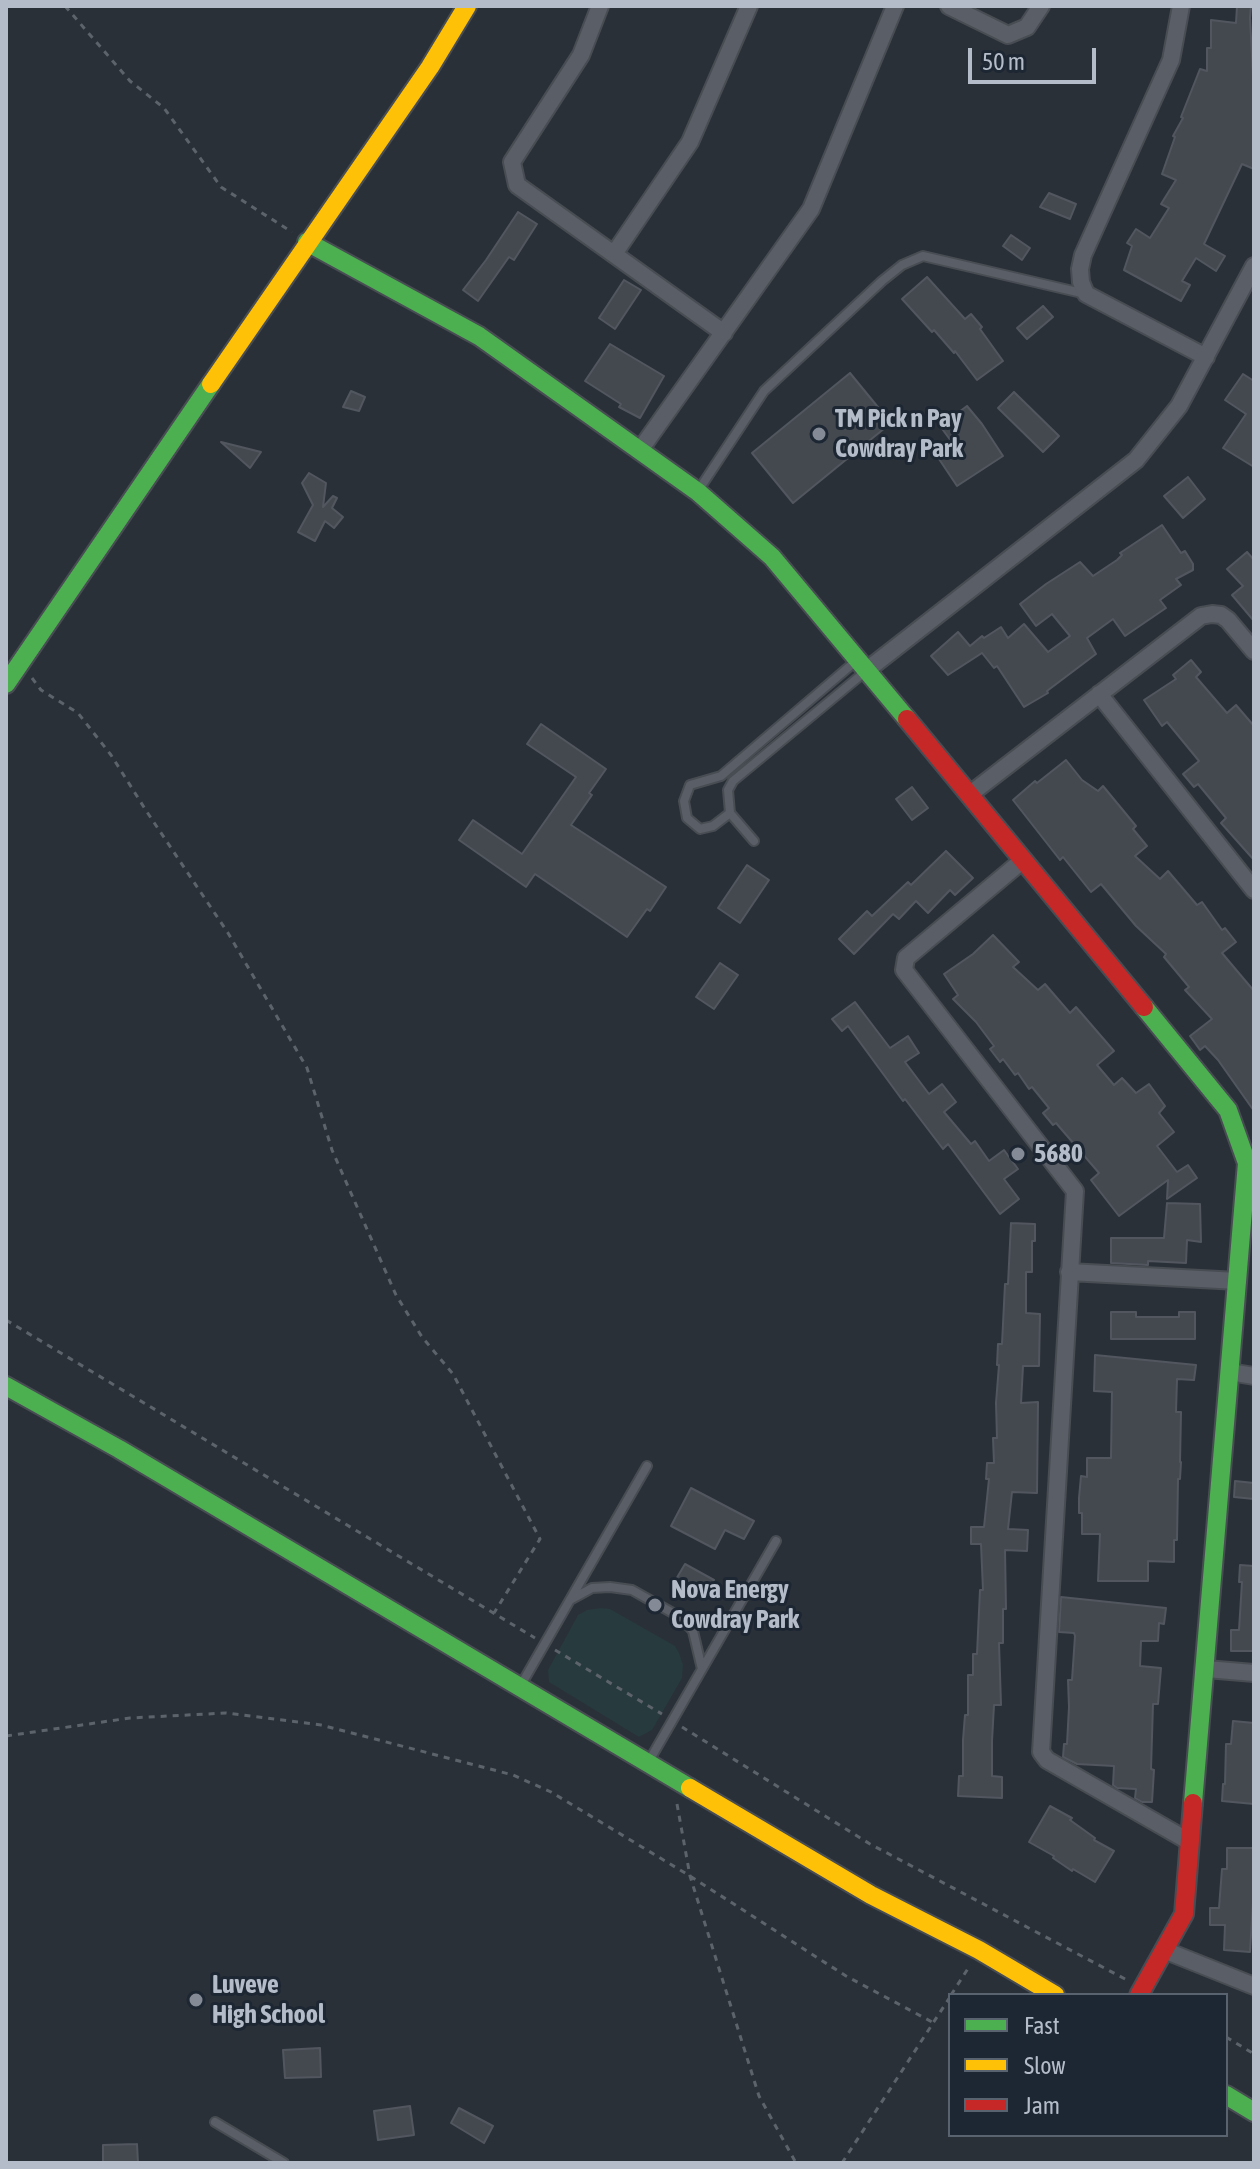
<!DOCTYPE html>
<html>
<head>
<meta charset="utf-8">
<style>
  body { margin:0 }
  #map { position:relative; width:1260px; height:2169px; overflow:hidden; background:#2a3038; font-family:"Asap Condensed",sans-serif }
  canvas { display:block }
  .frame { position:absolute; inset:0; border:8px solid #b4bcc9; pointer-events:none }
  .legend { position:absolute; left:948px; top:1993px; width:280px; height:144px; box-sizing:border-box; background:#1d2633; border:2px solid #59626f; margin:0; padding:10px 14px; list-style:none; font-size:24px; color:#b4bcc9 }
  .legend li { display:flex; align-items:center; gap:16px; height:40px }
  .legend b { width:40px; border:2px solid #59626f }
  .scale { position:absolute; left:968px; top:48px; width:128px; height:36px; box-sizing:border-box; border:4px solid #b4bcc9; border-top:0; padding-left:10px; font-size:24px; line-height:28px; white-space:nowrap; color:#b4bcc9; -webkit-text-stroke:6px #1d2633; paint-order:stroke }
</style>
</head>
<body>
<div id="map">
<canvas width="1260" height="2169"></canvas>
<div class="frame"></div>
<ul class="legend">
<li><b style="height:10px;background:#4caf50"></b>Fast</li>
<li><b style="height:10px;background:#ffc107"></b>Slow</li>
<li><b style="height:10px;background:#c62828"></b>Jam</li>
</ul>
<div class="scale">50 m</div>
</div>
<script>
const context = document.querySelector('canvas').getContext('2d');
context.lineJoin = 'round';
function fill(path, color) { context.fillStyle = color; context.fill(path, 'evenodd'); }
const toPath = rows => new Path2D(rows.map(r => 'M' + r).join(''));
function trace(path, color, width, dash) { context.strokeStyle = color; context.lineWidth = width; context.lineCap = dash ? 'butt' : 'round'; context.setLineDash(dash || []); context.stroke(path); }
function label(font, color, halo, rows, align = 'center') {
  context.font = font + ' "Asap Condensed",sans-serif'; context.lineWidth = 6; context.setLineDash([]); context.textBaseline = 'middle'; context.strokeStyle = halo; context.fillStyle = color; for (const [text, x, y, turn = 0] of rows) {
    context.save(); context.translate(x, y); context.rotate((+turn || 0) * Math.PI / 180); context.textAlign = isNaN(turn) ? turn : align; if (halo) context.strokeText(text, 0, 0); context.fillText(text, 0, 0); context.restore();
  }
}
fill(toPath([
  [601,1608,610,1609,675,1646,679,1653,683,1665,682,1678,652,1730,639,1737,549,1682,548,1670,578,1615,587,1610]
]), '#273a3e');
const building = toPath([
  [1237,6,1251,6,1250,18,1254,95,1254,169,1242,164,1204,244,1225,256,1216,271,1196,258,1182,281,1190,285,1181,301,1124,270,1132,246,1127,243,1136,229,1150,238,1169,208,1161,204,1176,180,1162,174,1175,137,1173,136,1183,118,1181,117,1200,69,1207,71,1207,48,1211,48,1211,20,1236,23,1237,6],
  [1049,193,1076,204,1070,219,1040,207,1049,193],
  [518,212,537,224,514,260,509,257,478,301,463,290,486,260,518,212],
  [1011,235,1030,248,1022,260,1003,246,1011,235],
  [927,277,965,319,971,314,982,327,980,329,1003,361,977,380,955,351,954,353,934,330,932,332,902,299,927,277],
  [624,280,641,290,615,329,599,318,624,280],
  [1043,306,1053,317,1027,339,1017,328,1043,306],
  [610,344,664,376,640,418,619,407,621,404,585,381,610,344],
  [850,373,891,423,793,503,752,453,850,373],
  [1243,374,1254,381,1254,467,1223,448,1246,414,1225,400,1243,374],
  [351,391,365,397,359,411,343,407,351,391],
  [1014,392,1059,436,1043,452,998,408,1014,392],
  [967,406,982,424,1003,456,957,486,937,456,954,445,940,426,967,406],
  [221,442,261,452,250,468,221,442],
  [309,473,326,483,323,507,333,496,337,498,332,508,343,517,334,528,325,521,315,541,298,532,313,505,302,483,309,473],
  [1188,477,1205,499,1183,518,1164,496,1188,477],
  [1162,525,1181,553,1185,551,1193,564,1193,570,1176,579,1181,585,1160,600,1166,608,1125,636,1113,619,1087,638,1096,654,1047,691,1048,693,1024,707,997,666,994,668,982,653,948,675,931,656,958,632,970,646,982,636,984,638,1001,627,1008,638,1024,624,1048,652,1070,636,1052,614,1036,626,1020,604,1046,584,1080,562,1093,576,1117,560,1122,555,1120,553,1162,525],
  [1247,552,1254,560,1254,621,1232,595,1243,586,1227,569,1247,552],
  [1191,660,1201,672,1196,677,1227,713,1236,705,1254,726,1254,860,1221,823,1226,818,1198,784,1194,787,1183,774,1199,761,1167,722,1162,726,1144,700,1176,679,1173,675,1191,660],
  [541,724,606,769,589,793,592,795,571,825,666,887,650,911,647,909,627,937,535,874,526,887,459,840,473,820,522,854,576,777,527,744,541,724],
  [1066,760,1082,780,1098,791,1103,786,1136,826,1133,829,1147,846,1135,856,1160,879,1168,871,1197,905,1202,902,1222,930,1225,928,1236,942,1222,953,1254,991,1254,1111,1218,1060,1205,1046,1200,1050,1190,1036,1212,1019,1185,990,1189,987,1164,957,1166,954,1136,926,1101,884,1091,892,1063,857,1060,860,1013,800,1035,781,1037,783,1066,760],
  [912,787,928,808,912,820,896,799,912,787],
  [946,851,973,878,955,895,950,890,928,913,916,901,899,919,893,914,854,954,839,939,867,911,872,916,908,882,911,885,946,851],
  [747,865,769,880,740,923,718,908,747,865],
  [993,935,1019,962,1013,967,1038,990,1045,984,1070,1013,1076,1007,1114,1051,1097,1065,1114,1085,1122,1078,1136,1093,1149,1084,1165,1106,1159,1113,1174,1132,1157,1146,1177,1172,1188,1165,1197,1178,1167,1199,1168,1180,1119,1216,1091,1180,1099,1173,1056,1123,1053,1125,1043,1113,1049,1108,1032,1087,1029,1089,1018,1073,1015,1075,1003,1059,1000,1062,990,1049,994,1046,976,1022,953,999,958,995,944,974,973,954,993,935],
  [720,963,738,975,714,1009,696,997,720,963],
  [855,1002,890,1048,908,1036,919,1053,905,1062,929,1094,942,1084,956,1102,944,1112,971,1144,975,1141,989,1161,1004,1150,1018,1169,1004,1179,1019,1199,1000,1214,948,1144,943,1149,905,1099,903,1101,848,1026,842,1031,832,1019,855,1002],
  [1167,1203,1200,1204,1201,1242,1187,1240,1186,1263,1148,1261,1148,1265,1111,1263,1111,1238,1164,1238,1167,1203],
  [1011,1223,1035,1224,1035,1241,1032,1241,1032,1272,1026,1272,1026,1313,1040,1314,1039,1366,1023,1366,1021,1403,1038,1402,1037,1493,1012,1492,1008,1529,1028,1530,1027,1551,1005,1550,1006,1609,1003,1609,1003,1643,999,1643,1001,1705,994,1705,992,1741,992,1776,1002,1777,1002,1798,958,1796,959,1776,963,1776,963,1740,965,1715,968,1715,968,1675,973,1675,973,1654,977,1654,980,1590,983,1590,981,1544,971,1544,971,1527,984,1527,989,1479,986,1479,987,1463,994,1463,993,1438,997,1438,996,1403,999,1365,997,1365,998,1344,1002,1344,1005,1284,1008,1284,1011,1223],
  [1111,1312,1136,1312,1136,1317,1179,1317,1179,1312,1195,1312,1195,1339,1111,1339,1111,1312],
  [1095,1355,1196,1365,1194,1380,1177,1379,1176,1412,1181,1412,1180,1462,1181,1462,1180,1479,1178,1479,1177,1540,1174,1540,1174,1562,1148,1561,1148,1581,1098,1581,1100,1534,1082,1534,1082,1513,1079,1513,1079,1498,1081,1476,1087,1477,1087,1458,1111,1458,1112,1392,1094,1391,1095,1355],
  [1235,1481,1254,1483,1254,1499,1234,1497,1235,1481],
  [691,1488,754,1521,744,1539,725,1530,715,1549,671,1526,691,1488],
  [685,1564,714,1580,704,1597,675,1581,685,1564],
  [1240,1565,1254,1566,1254,1651,1231,1651,1231,1630,1239,1630,1242,1582,1239,1582,1240,1565],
  [1061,1597,1166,1608,1164,1624,1159,1623,1158,1641,1141,1641,1140,1666,1161,1668,1158,1704,1153,1704,1151,1769,1154,1770,1152,1802,1142,1802,1135,1798,1136,1789,1117,1788,1113,1785,1114,1766,1077,1764,1063,1757,1064,1744,1067,1744,1069,1707,1068,1680,1072,1680,1075,1636,1074,1633,1059,1632,1061,1597],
  [1233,1721,1254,1723,1254,1804,1222,1801,1223,1784,1225,1784,1226,1744,1231,1744,1233,1721],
  [1050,1806,1072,1818,1070,1820,1095,1838,1094,1840,1114,1851,1095,1882,1073,1869,1072,1871,1053,1858,1054,1856,1029,1842,1050,1806],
  [1227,1848,1254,1848,1254,1885,1250,1952,1224,1950,1225,1925,1210,1925,1210,1908,1219,1908,1222,1869,1227,1869,1227,1848],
  [320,2048,321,2077,285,2078,283,2050,320,2048],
  [410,2106,414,2135,378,2140,374,2111,410,2106],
  [459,2108,493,2126,484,2143,451,2123,459,2108],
  [137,2144,138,2163,103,2163,103,2145,137,2144]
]);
fill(building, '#444950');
trace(building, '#52575f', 2);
const lane = toPath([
  [698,491,764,391,882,281,902,265,923,256,1086,294],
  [857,660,721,776,690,785,684,801,687,818,700,829,713,826,730,813,728,790,733,781,866,671],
  [730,813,754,841],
  [570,1600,592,1588,610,1587,632,1590,680,1617,693,1631,702,1669],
  [521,1685,647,1466],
  [649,1761,776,1541],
  [215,2122,284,2163]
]);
const street = toPath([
  [600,6,581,55,512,162,517,185,724,333],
  [949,6,1008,35,1027,27,1041,6],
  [1181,6,1171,60,1083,255,1080,269,1081,282,1086,294,1206,357],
  [614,254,690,142,749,6],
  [640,450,811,209,895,6],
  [867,670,1136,460,1179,406,1254,266],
  [1099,694,1254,890],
  [969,795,1201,616,1212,614,1221,615,1228,620,1254,651],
  [1023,860,906,958,904,970,1075,1191,1041,1752,1047,1760,1190,1842],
  [1069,1272,1238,1281],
  [1230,1372,1254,1376],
  [1206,1669,1254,1673],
  [1164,1950,1254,1986]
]);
const fast = toPath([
  [307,242,479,336,698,492,772,557,907,719],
  [6,684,211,384],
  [1144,1007,1228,1110,1247,1163,1193,1803],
  [6,1386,119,1449,690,1788],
  [1226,2095,1254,2112]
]);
const slow = toPath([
  [211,384,430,67,467,6],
  [690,1788,871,1895,979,1950,1055,1995]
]);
const jam = toPath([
  [907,719,1144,1007],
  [1139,1995,1184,1914,1193,1803]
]);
trace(lane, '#484c53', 12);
trace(street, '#484c53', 20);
trace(fast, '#484c53', 22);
trace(slow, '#484c53', 22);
trace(jam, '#484c53', 22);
trace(toPath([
  [65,6,130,81,164,108,221,187,292,232],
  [32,678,41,690,78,713,111,755,147,812,228,933,307,1068,332,1150,396,1295,422,1337,453,1374,540,1539,494,1613],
  [6,1320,535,1638],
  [555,1650,662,1714],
  [682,1727,870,1844,1127,1980],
  [6,1736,130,1718,226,1713,321,1725,513,1775,551,1792,690,1876,846,1976,934,2023],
  [677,1804,690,1876,759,2096,796,2163],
  [951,1995,969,1967],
  [1226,2037,1254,2054],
  [842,2163,950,1997]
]), '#5d636a', 3, [6, 6]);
trace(lane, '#5a5e66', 8);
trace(street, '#5a5e66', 16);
trace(fast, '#4caf50', 18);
trace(slow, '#ffc107', 18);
trace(jam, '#c62828', 18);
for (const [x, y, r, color] of [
  [819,434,8,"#848b96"],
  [1018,1154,8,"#848b96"],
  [655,1605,8,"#848b96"],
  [196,2000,8,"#848b96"]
]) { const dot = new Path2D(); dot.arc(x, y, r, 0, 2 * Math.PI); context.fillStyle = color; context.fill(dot); trace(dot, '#1d2633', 3); }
label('bold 26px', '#b4bcc9', '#1d2633', [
  ["TM Pick n Pay",835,419],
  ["Cowdray Park",835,449],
  ["5680",1034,1154],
  ["Nova Energy",671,1590],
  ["Cowdray Park",671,1620],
  ["Luveve",212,1985],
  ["High School",212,2015]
], 'left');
</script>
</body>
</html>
